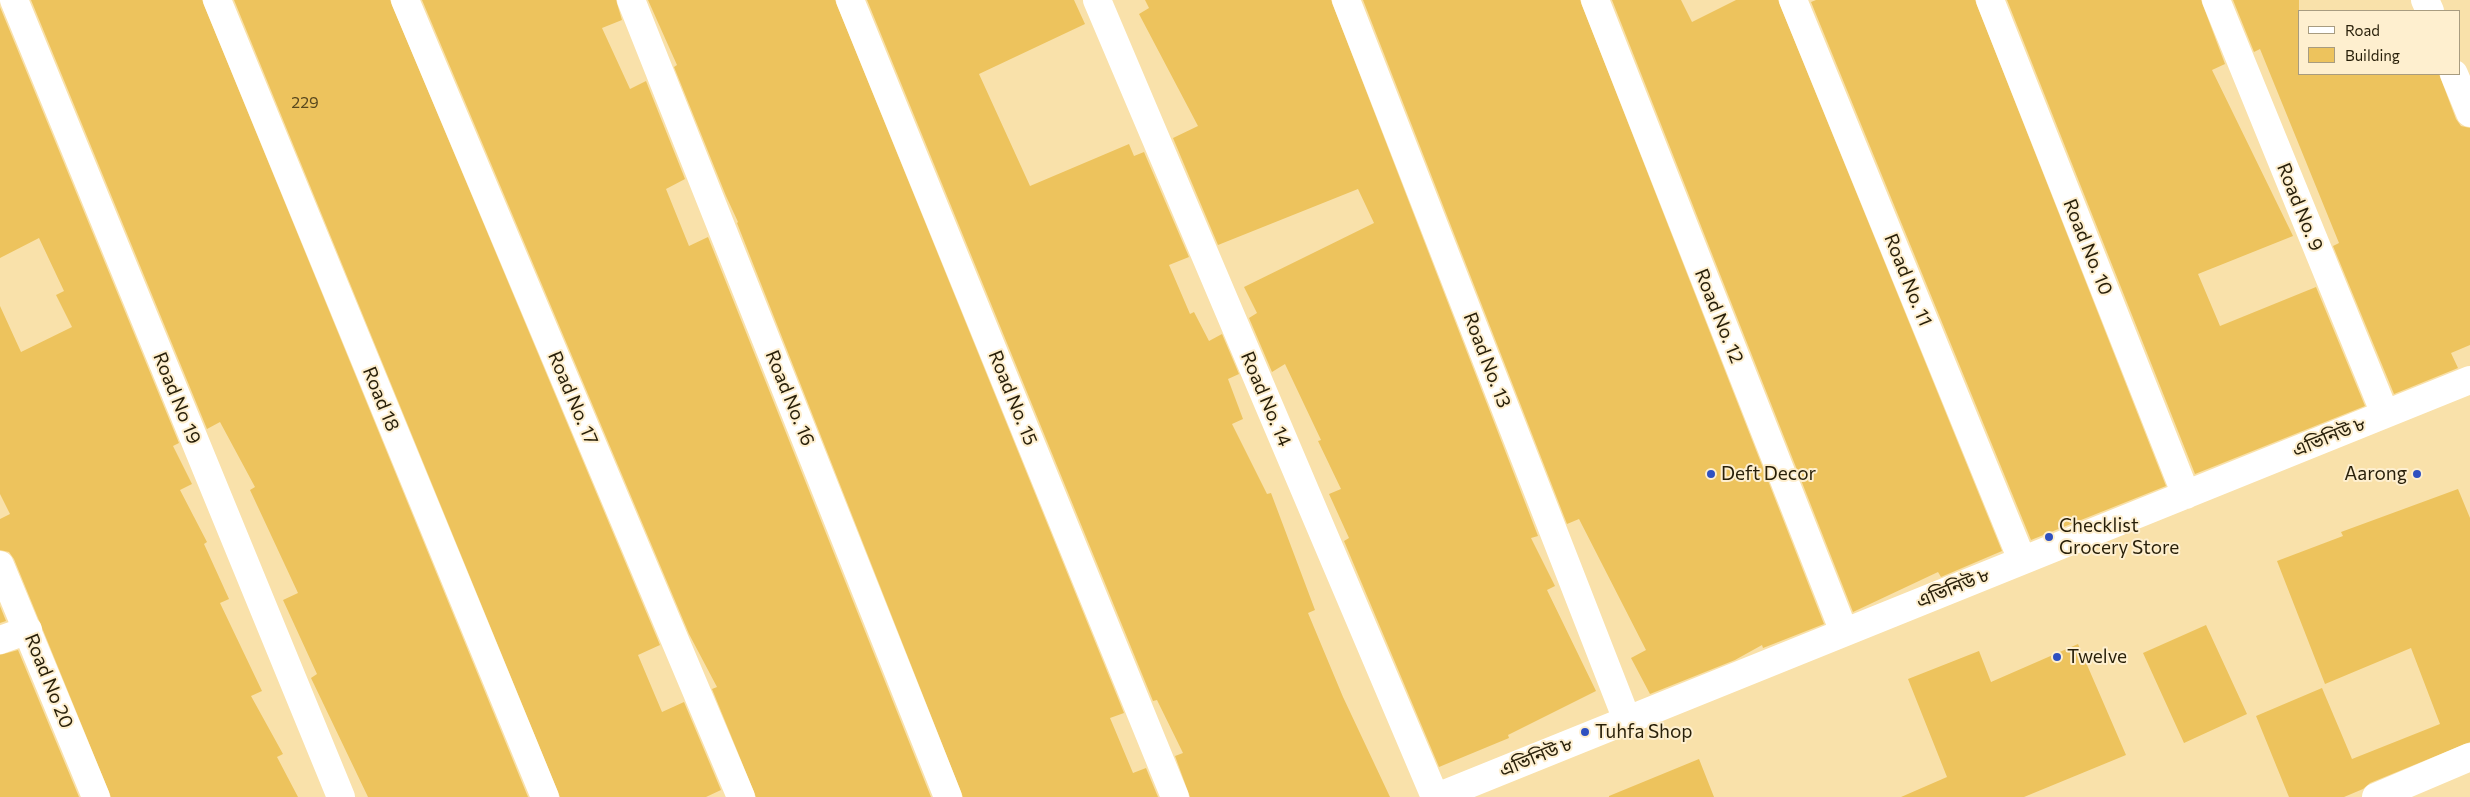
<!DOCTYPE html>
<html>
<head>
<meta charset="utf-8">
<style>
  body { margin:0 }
  #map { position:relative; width:2470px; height:797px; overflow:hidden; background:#f9e1aa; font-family:Commissioner,sans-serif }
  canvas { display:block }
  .legend { position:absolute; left:2298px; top:10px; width:162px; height:65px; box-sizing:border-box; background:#feefcf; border:1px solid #a89c80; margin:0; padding:6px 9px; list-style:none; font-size:15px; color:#281f09 }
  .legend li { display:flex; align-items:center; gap:10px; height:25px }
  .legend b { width:25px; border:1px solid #a89c80 }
</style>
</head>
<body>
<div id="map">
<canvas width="2470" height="797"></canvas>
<ul class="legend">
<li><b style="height:6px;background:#fff"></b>Road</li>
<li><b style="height:14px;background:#edc35d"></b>Building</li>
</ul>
</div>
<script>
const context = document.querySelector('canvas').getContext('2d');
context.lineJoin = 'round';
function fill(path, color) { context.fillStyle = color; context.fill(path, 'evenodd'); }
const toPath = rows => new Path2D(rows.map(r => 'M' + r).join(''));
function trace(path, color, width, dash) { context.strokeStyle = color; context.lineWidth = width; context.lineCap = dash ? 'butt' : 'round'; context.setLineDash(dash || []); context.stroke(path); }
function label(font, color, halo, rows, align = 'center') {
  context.font = font + ' Commissioner,"Noto Sans Bengali",sans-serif'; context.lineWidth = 4; context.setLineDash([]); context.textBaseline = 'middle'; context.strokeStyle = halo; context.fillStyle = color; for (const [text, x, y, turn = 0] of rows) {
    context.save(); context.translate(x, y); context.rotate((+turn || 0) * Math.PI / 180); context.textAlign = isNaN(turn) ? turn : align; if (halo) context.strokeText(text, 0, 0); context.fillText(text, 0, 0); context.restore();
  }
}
fill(toPath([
  [31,0,202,0,528,797,368,797,311,678,317,674,283,600,298,593,250,490,255,487,220,422,207,429],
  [234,0,390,0,660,645,638,655,662,712,684,702,721,790,706,797,560,797],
  [422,0,616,0,622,20,602,28,630,89,646,81,685,179,666,189,689,246,708,237,931,797,756,797,712,689,717,687,689,634],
  [648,0,835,0,1124,713,1110,718,1133,773,1146,768,1158,797,963,797,737,223,738,222,726,196,674,67,677,65],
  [867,0,1074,0,1085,24,979,74,1030,186,1129,144,1134,156,1144,152,1189,257,1169,265,1190,314,1194,312,1209,341,1222,334,1239,374,1228,379,1243,419,1232,424,1267,494,1271,493,1315,610,1308,613,1343,697,1390,797,1190,797,1175,756,1183,753,1157,700,1153,701],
  [1145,0,1331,0,1538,536,1531,538,1555,586,1547,590,1596,691,1508,735,1509,738,1439,767,1344,541,1349,538,1329,494,1341,489,1318,441,1321,440,1285,364,1272,372,1249,318,1257,313,1244,287,1374,223,1358,189,1218,245,1173,138,1198,126,1139,14,1149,8],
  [1363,0,1580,0,1824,624,1763,648,1762,645,1735,660,1650,694,1631,658,1646,650,1579,519,1567,524],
  [1612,0,1681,0,1692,22,1736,0,1778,0,2002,551,1941,577,1938,572,1853,612],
  [1816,0,1975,0,2166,486,2031,540,1811,2],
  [2007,0,2201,0,2225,64,2212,70,2293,236,2198,274,2220,326,2316,287,2365,406,2195,474],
  [2233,0,2299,0,2299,74,2439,74,2456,119,2461,126,2470,128,2470,345,2451,353,2458,368,2394,394,2333,246,2339,243,2260,49,2254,52],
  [0,7,179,443,173,446,192,484,180,490,207,542,204,544,229,599,220,603,262,691,251,696,283,754,277,757,298,797,111,797,14,559,9,552,0,550,0,519,10,514,0,494,0,306,21,352,72,327,56,295,64,291,39,238,0,258],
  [2458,489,2470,518,2470,742,2370,783,2363,789,2344,797,2289,797,2256,716,2322,688,2352,759,2440,724,2411,648,2325,684,2277,561,2343,536,2341,532],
  [0,606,6,621,0,623],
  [2206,625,2247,714,2184,743,2143,653],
  [2078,644,2126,755,2024,797,1901,797,1947,777,1908,679,1979,651,1991,682],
  [18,650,79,797,0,797,0,655],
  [1699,759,1714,797,1609,797,1609,796]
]), '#edc35d');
trace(toPath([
  [14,0,341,797],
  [217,0,545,797],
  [405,0,741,797],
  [631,0,948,797],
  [850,0,1175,797],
  [1097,0,1435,797],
  [1346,0,1627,720],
  [1595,0,1844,632],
  [1793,0,2022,560],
  [1990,0,2186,495],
  [2216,0,2385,414],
  [2425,0,2430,11],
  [2454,74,2470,113],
  [0,565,96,797],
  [0,640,28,630],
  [1437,797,2470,380],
  [2376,797,2470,757]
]), '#fff', 28);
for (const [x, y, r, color] of [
  [1711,474,5,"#2f50c0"],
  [2417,474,5,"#2f50c0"],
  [2049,537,5,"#2f50c0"],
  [2057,657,5,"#2f50c0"],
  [1585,732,5,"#2f50c0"]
]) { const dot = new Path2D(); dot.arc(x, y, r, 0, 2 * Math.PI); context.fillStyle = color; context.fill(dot); trace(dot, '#feefcf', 2); }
label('16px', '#59481e', null, [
  ["229",305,103]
]);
label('19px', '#281f09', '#feefcf', [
  ["Road No. 9",2300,207,68],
  ["Road No. 10",2088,247,68],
  ["Road No. 11",1908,280,68],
  ["Road No. 12",1719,316,68],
  ["Road No. 13",1487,360,69],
  ["Road No 19",177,398,68],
  ["Road No. 17",573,398,67],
  ["Road No. 16",790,398,68],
  ["Road No. 15",1013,398,68],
  ["Road 18",381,399,68],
  ["Road No. 14",1266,399,67],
  ["এভিনিউ ৮",2329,437,-22],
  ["এভিনিউ ৮",1953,588,-22],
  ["Road No 20",49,681,68],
  ["এভিনিউ ৮",1536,757,-22]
]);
label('19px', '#281f09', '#feefcf', [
  ["Deft Decor",1721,474],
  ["Aarong",2407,474,"right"],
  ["Checklist",2059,526],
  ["Grocery Store",2059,548],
  ["Twelve",2067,657],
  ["Tuhfa Shop",1595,732]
], 'left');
</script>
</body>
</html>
